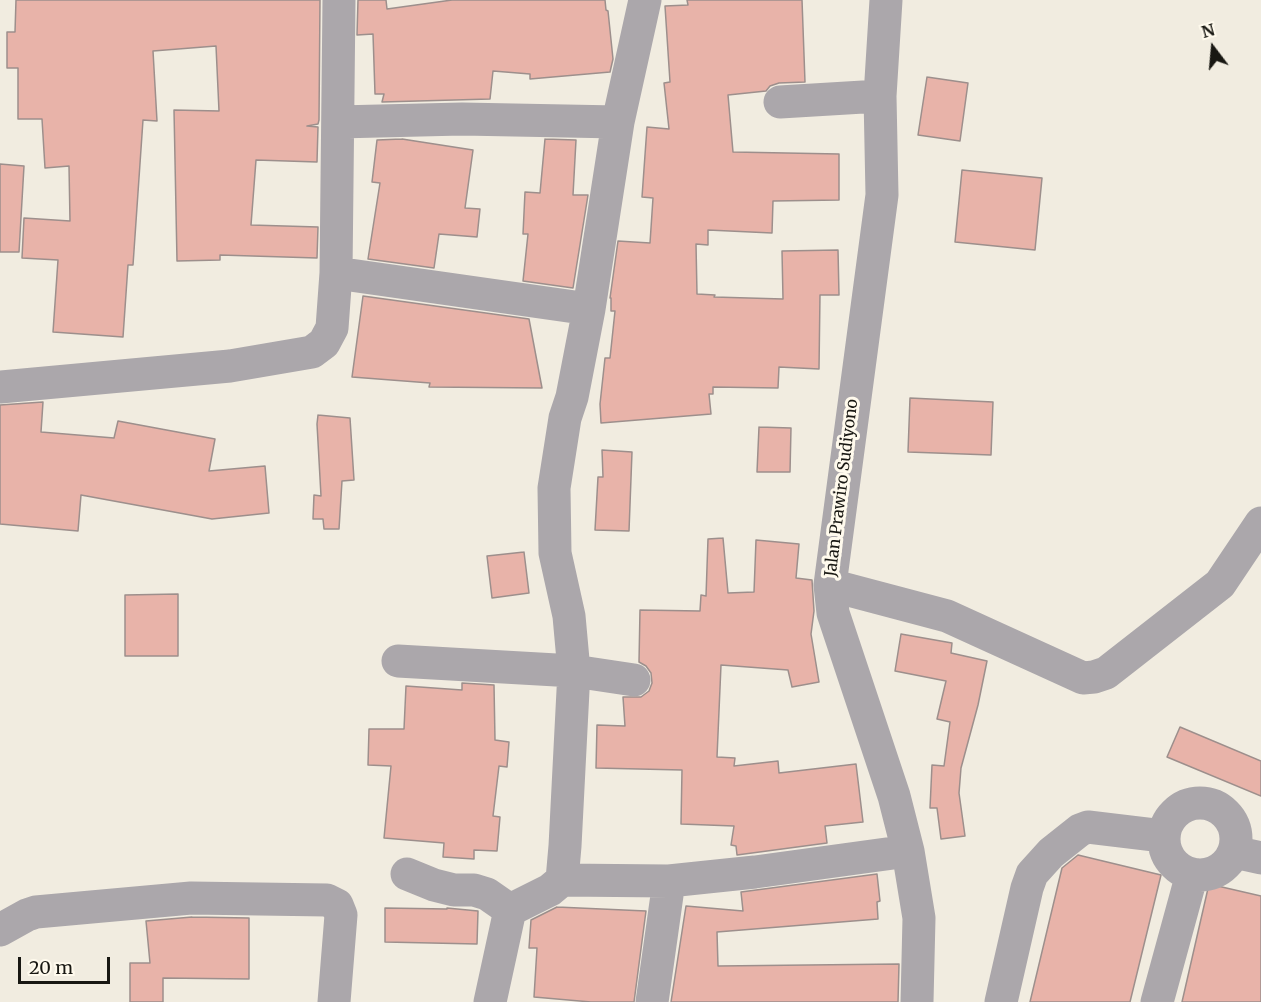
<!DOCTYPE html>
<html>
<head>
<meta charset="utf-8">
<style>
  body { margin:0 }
  #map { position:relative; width:1261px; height:1002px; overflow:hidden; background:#f1ece0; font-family:Merriweather,serif }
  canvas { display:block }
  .north { position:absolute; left:1183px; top:18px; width:60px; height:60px; -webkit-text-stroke:4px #fffaed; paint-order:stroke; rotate:344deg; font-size:16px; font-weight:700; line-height:24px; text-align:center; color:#181712 }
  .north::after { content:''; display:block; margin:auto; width:21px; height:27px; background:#181712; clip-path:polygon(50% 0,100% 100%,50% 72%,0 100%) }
  .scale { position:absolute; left:18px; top:957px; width:92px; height:27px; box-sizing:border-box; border:3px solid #181712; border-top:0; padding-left:8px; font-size:18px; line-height:21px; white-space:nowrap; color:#181712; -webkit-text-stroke:4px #fffaed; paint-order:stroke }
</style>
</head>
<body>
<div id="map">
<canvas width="1261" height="1002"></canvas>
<div class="north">N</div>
<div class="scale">20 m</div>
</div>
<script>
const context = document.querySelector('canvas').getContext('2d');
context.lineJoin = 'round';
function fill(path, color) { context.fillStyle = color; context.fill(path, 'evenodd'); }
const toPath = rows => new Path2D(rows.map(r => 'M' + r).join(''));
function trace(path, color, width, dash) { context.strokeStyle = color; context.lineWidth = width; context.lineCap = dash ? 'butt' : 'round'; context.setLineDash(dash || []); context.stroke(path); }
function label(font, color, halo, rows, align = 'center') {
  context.font = font + ' Merriweather,serif'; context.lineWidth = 6; context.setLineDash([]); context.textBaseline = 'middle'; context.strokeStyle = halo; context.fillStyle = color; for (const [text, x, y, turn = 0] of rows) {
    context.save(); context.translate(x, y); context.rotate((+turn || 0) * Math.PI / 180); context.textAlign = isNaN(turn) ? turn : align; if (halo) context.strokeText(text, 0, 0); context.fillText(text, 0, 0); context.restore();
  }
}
const building = toPath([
  [16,0,320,0,319,120,318,124,307,126,318,127,317,162,256,160,251,225,318,227,317,258,220,255,220,260,177,261,174,110,219,111,216,46,153,51,157,121,143,120,133,265,128,265,123,337,53,332,58,260,22,258,24,218,70,221,69,166,45,168,42,119,18,119,18,68,7,68,7,32,15,32,16,0],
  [358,0,386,0,387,9,452,0,605,0,606,10,608,11,613,59,610,72,530,79,530,74,493,71,490,99,382,102,384,94,375,94,373,34,357,35,358,0],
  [687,0,802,0,805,82,779,83,770,86,766,91,728,95,733,152,839,154,839,200,773,201,772,233,708,230,708,245,696,244,697,294,715,295,714,297,783,299,782,251,838,250,839,295,820,295,819,369,779,367,778,388,713,387,713,394,709,394,711,414,601,423,600,404,605,358,610,358,615,311,611,311,611,298,610,298,618,241,650,243,653,198,642,197,647,127,669,129,664,83,670,82,665,6,688,5,687,0],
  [927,77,968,83,960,141,918,135,927,77],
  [402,139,473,150,465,208,480,209,477,237,439,234,434,268,368,259,380,183,372,182,377,140,402,139],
  [545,139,576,140,573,195,588,195,573,288,523,281,528,234,523,234,525,192,540,193,545,139],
  [0,164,24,166,19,252,0,252,0,164],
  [962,170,1042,178,1035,250,955,242,962,170],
  [363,296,529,319,542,388,429,387,430,383,352,377,363,296],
  [910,398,993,402,991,455,908,452,910,398],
  [43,402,41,432,114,438,118,421,215,439,209,471,265,466,269,513,212,519,81,495,78,531,0,524,0,405,43,402],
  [318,415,350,418,354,480,342,481,339,529,324,529,323,519,313,519,314,495,321,496,317,424,318,415],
  [759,427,791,428,790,472,757,472,759,427],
  [602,450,632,452,629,531,595,530,598,477,603,477,602,450],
  [723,538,728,593,754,592,756,540,799,544,796,578,812,580,814,611,811,634,819,682,792,687,788,670,721,665,717,757,735,758,734,766,778,761,779,773,856,764,863,822,825,826,827,843,737,855,736,846,731,845,734,826,681,824,682,770,596,768,597,725,625,726,623,697,641,697,649,691,652,683,651,673,646,666,639,662,640,610,700,611,701,595,706,596,708,539,723,538],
  [524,552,529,593,492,598,487,556,524,552],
  [178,594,178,656,125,656,125,595,178,594],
  [901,634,952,643,951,653,987,661,978,705,961,768,959,793,965,836,941,839,937,808,930,808,932,765,944,766,950,722,937,719,946,681,895,671,901,634],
  [462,683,494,685,495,740,509,742,507,767,499,766,493,816,500,817,497,851,474,850,474,859,443,857,444,843,384,838,391,766,368,765,369,729,404,729,406,686,462,690,462,683],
  [1180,727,1261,761,1261,796,1167,757,1180,727],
  [1078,855,1161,875,1130,1002,1030,1002,1062,868,1078,855],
  [877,874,880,901,877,902,878,919,717,932,718,966,899,964,898,1002,671,1002,686,906,743,911,741,892,877,874],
  [1209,884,1261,896,1261,1002,1182,1002,1209,884],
  [557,907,646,911,634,1002,591,1002,534,997,537,948,529,948,531,920,557,907],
  [385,908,447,909,447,908,478,911,477,944,385,942,385,908],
  [192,917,249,918,249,979,163,978,163,1002,130,1002,130,963,150,963,146,921,192,917]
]);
fill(building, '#e8b3a9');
trace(building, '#9d8f8c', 1.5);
trace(toPath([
  [886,0,880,96,882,195,830,585,833,613,894,796,908,851,919,918,917,1002],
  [780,102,880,96],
  [338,122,462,119,618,122],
  [336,273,589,309],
  [0,387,230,366,312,352,324,343,332,328,336,273,339,0],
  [830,585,947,616,1083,678,1094,677,1106,673,1220,584,1261,523],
  [398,661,574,671,634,680],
  '1164 839a36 36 0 1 1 72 0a36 36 0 1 1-72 0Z',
  [1234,852,1261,858],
  [407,874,434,885,454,890,474,890,487,894,510,910],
  [562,880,669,881,755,872,908,851],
  [0,930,27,915,36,912,191,898,327,900,337,905,341,915,334,1002],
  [490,1002,510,910,550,890,562,880,565,846,574,671,569,616,555,553,554,488,565,418,572,397,589,309,618,122,645,0],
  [652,1002,669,881],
  [1001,1002,1027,888,1032,874,1051,853,1080,830,1088,827,1163,836],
  [1157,1002,1192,874]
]), '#aba7ab', 33);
label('16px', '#181712', '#fffaed', [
  ["Jalan Prawiro Sudiyono",842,488,-83]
]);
</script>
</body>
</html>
